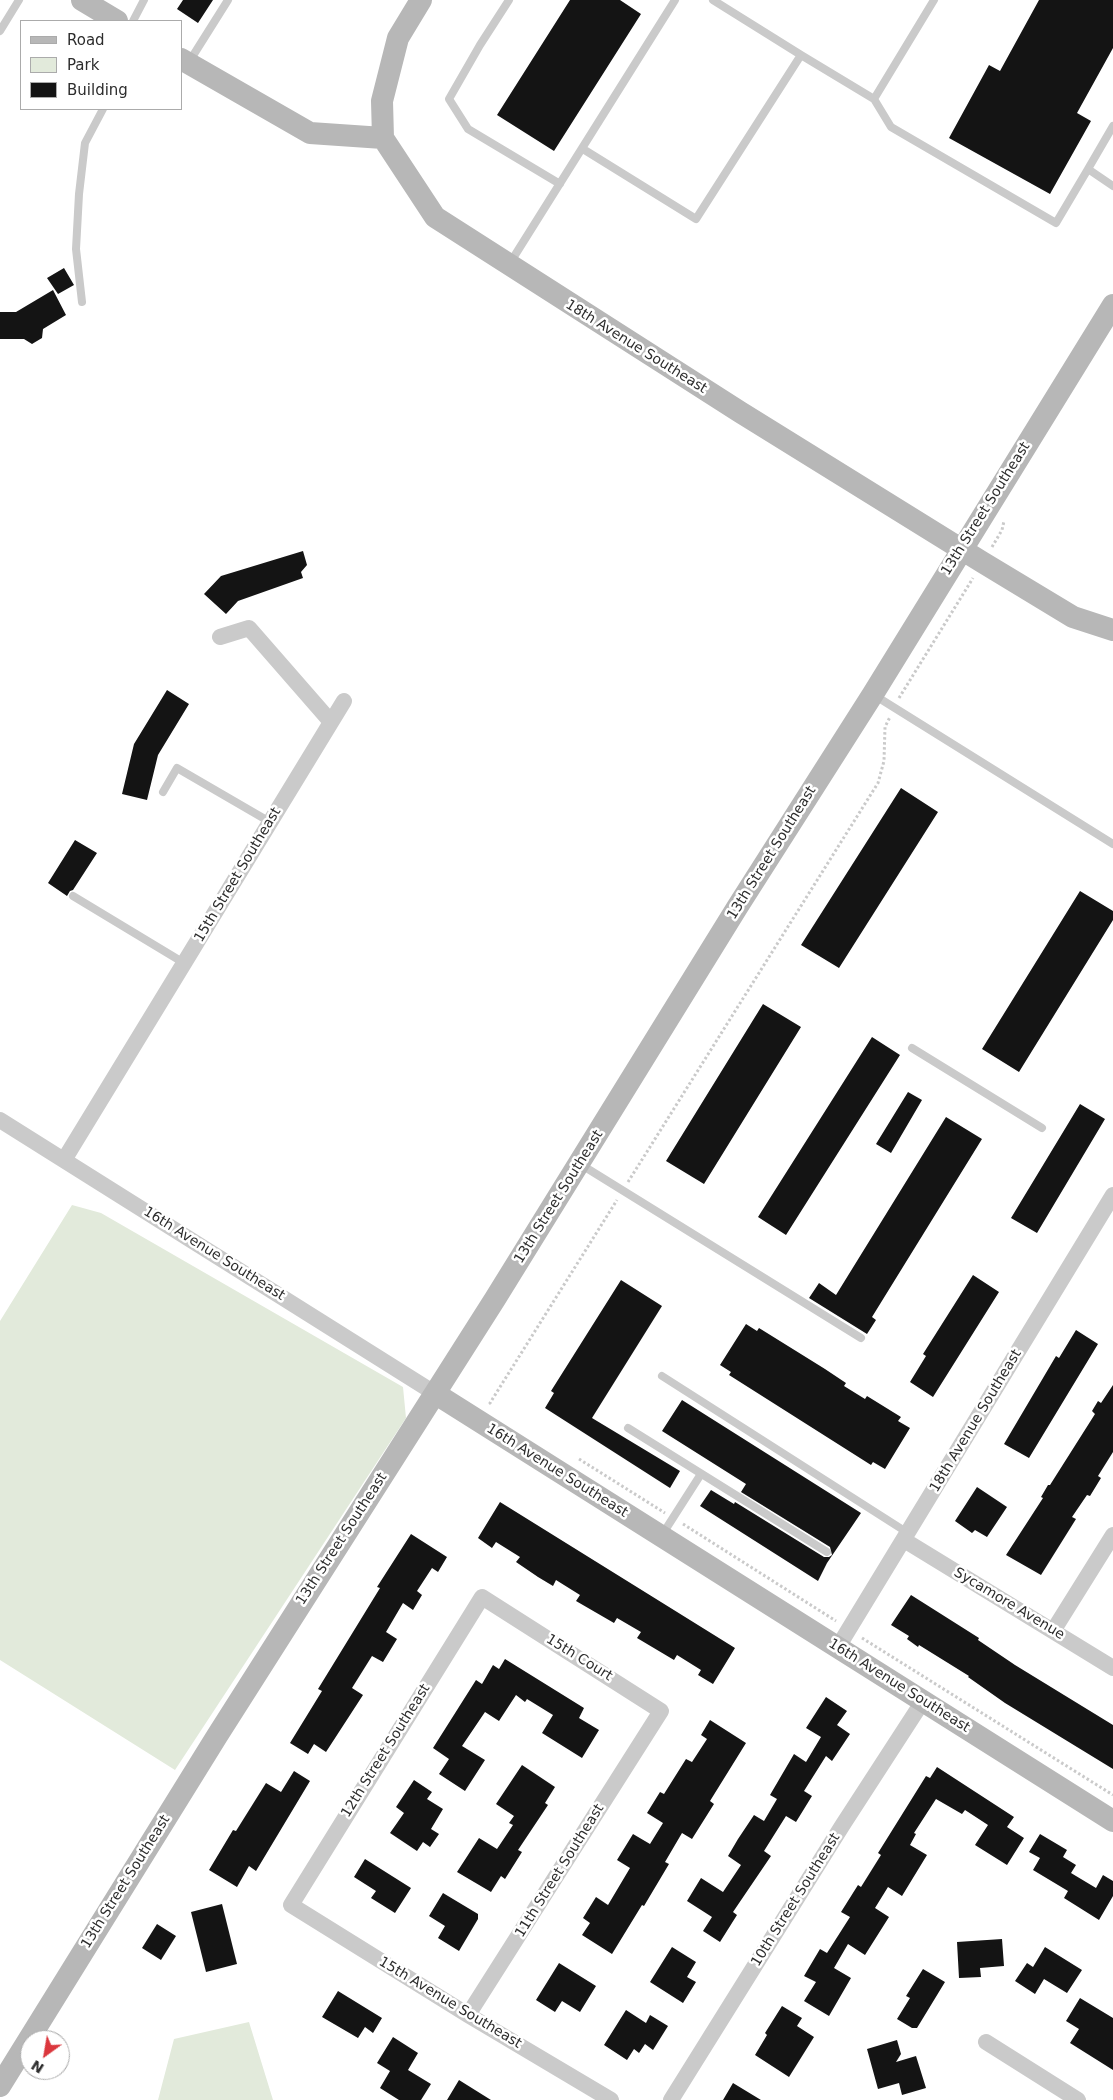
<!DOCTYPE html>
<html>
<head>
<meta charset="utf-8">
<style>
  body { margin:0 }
  #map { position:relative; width:1113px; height:2100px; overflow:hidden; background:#fff; font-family:"DejaVu Sans",sans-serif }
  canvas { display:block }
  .legend { position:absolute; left:20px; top:20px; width:162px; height:90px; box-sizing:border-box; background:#fff; border:1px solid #ababab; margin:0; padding:6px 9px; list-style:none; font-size:15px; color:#2d2d2d }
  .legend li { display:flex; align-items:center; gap:10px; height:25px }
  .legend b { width:25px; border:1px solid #ababab }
  .north { position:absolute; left:20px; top:2030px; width:50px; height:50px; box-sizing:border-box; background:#fff; border:1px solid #ababab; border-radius:50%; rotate:212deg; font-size:14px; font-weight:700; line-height:20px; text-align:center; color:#2d2d2d }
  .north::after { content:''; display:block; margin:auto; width:18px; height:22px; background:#db373d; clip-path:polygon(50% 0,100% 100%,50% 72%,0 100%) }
</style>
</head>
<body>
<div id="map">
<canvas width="1113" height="2100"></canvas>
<ul class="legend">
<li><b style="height:6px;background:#b7b7b7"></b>Road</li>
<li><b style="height:14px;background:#e2eadb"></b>Park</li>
<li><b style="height:14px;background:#141414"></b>Building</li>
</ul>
<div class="north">N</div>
</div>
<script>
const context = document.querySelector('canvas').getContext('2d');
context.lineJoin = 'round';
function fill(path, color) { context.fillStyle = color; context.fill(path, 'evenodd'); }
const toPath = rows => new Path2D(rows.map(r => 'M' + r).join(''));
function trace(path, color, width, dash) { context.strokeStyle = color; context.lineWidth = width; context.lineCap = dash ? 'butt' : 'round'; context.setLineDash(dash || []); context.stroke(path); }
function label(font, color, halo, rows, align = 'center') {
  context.font = font + ' "DejaVu Sans",sans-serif'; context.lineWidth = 5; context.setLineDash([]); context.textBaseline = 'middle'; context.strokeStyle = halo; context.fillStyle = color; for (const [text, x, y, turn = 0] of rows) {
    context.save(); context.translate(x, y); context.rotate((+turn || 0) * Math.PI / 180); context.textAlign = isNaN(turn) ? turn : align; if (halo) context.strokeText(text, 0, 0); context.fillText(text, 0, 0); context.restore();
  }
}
fill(toPath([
  [72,1205,101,1213,403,1387,406,1418,175,1770,0,1660,0,1321],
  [249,2022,273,2100,158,2100,174,2039]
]), '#e2eadb');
fill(toPath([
  [183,0,213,0,198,23,177,9],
  [570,0,620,0,641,14,554,151,497,115],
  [1039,0,1113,0,1113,48,1077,113,1091,121,1050,194,949,138,989,65,1000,71],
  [64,268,74,285,58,294,47,278],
  [53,290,66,315,43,329,42,338,32,344,24,339,0,339,0,312,16,312],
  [303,551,307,565,301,572,303,578,238,601,226,614,204,594,221,576],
  [167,690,189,704,158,755,147,800,122,794,134,744],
  [901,788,938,812,839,968,801,945],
  [75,840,97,853,73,890,70,891,67,896,48,883],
  [1080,891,1113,911,1113,920,1019,1072,982,1049],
  [763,1004,801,1027,704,1184,666,1161],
  [872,1037,900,1055,786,1235,758,1217],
  [908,1092,922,1100,891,1153,876,1144],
  [1080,1104,1105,1119,1037,1233,1011,1218],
  [946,1117,982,1139,872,1317,876,1320,867,1334,809,1298,819,1283,836,1295],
  [973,1275,999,1292,933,1397,910,1382,926,1356,923,1354],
  [621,1280,662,1306,592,1418,680,1471,670,1488,545,1408,554,1393,551,1391],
  [746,1324,757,1331,759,1328,825,1369,846,1383,844,1386,865,1399,867,1396,901,1417,898,1421,910,1428,885,1469,873,1462,871,1465,729,1375,731,1372,720,1365],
  [1076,1330,1098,1344,1029,1458,1004,1444,1056,1356,1059,1358],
  [1113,1385,1113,1452,1098,1476,1101,1478,1090,1496,1087,1495,1072,1517,1076,1519,1041,1575,1006,1555,1043,1498,1041,1497,1048,1485,1050,1485,1095,1414,1092,1411,1098,1401,1101,1403],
  [682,1400,861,1513,827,1563,818,1581,700,1506,711,1490,734,1504,735,1502,824,1557,829,1557,832,1555,830,1547,741,1492,746,1484,662,1431],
  [977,1487,1007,1507,987,1537,975,1530,972,1533,955,1521],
  [500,1502,735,1648,713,1684,698,1675,701,1670,677,1655,674,1660,637,1638,641,1632,617,1618,614,1623,576,1601,580,1595,556,1580,553,1586,538,1577,516,1562,520,1557,496,1542,492,1548,478,1538],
  [411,1534,447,1557,438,1572,432,1568,417,1591,422,1595,413,1610,403,1603,386,1632,397,1639,383,1662,372,1656,352,1688,363,1695,326,1752,314,1744,308,1754,290,1743,322,1691,318,1689,380,1588,377,1587],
  [911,1595,979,1638,978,1640,1015,1665,1113,1725,1113,1769,1005,1703,968,1677,969,1676,919,1645,918,1647,907,1639,909,1636,891,1625],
  [505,1659,584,1708,579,1718,599,1730,582,1758,542,1733,553,1715,527,1699,525,1702,516,1695,499,1721,485,1712,462,1746,485,1760,465,1791,439,1774,449,1759,433,1748,476,1680,482,1684,493,1665,499,1669],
  [826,1697,847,1711,837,1725,850,1734,832,1761,826,1756,804,1791,812,1796,796,1822,786,1816,764,1851,771,1856,733,1912,737,1915,720,1942,703,1931,712,1917,687,1901,701,1878,723,1892,741,1865,728,1856,738,1839,754,1815,764,1821,777,1799,770,1795,794,1754,806,1762,821,1737,806,1728],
  [710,1720,746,1743,710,1801,714,1804,692,1839,682,1833,665,1862,669,1864,644,1906,642,1905,612,1954,582,1935,590,1923,583,1918,596,1897,608,1905,630,1868,617,1860,633,1834,650,1844,663,1823,647,1813,660,1792,664,1794,686,1759,692,1762,707,1739,701,1735],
  [522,1765,555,1787,545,1803,548,1805,518,1850,522,1852,505,1879,501,1876,491,1892,457,1872,479,1838,497,1849,513,1825,509,1823,514,1816,496,1804],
  [937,1767,1014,1817,1007,1827,1024,1838,1007,1865,975,1845,988,1825,965,1810,962,1814,936,1799,914,1833,916,1834,910,1845,927,1855,902,1896,888,1887,875,1908,889,1917,865,1955,848,1944,834,1968,851,1978,829,2016,804,2001,816,1982,804,1976,820,1949,827,1953,850,1917,841,1912,858,1885,861,1887,881,1855,878,1853,926,1776,930,1778],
  [294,1771,310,1781,256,1871,249,1866,237,1887,209,1870,233,1830,236,1831,266,1783,281,1792],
  [414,1780,432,1792,427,1799,443,1809,431,1829,439,1834,430,1847,423,1842,417,1851,390,1833,404,1813,396,1807],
  [1040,1834,1067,1850,1063,1857,1076,1865,1071,1873,1096,1888,1103,1875,1113,1881,1113,1896,1099,1920,1064,1898,1068,1891,1033,1870,1040,1858,1029,1852],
  [365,1859,411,1888,395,1913,371,1898,376,1891,354,1877],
  [443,1893,478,1914,478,1919,459,1951,438,1938,445,1926,429,1916],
  [222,1904,237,1964,206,1972,191,1912],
  [157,1924,176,1936,161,1960,142,1948],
  [1002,1939,1004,1966,980,1968,981,1977,959,1978,957,1942],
  [672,1947,696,1962,687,1977,696,1982,683,2003,650,1982],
  [1045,1947,1082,1970,1067,1993,1044,1979,1035,1994,1015,1981,1027,1963,1033,1967],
  [559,1963,596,1986,580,2012,562,2001,555,2012,536,2000],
  [923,1969,945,1982,917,2028,912,2028,897,2019,910,1998,906,1996],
  [338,1991,382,2018,373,2033,365,2027,358,2038,322,2017],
  [1080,1998,1113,2018,1113,2070,1070,2043,1079,2029,1066,2021],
  [782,2006,802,2018,797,2026,814,2037,789,2077,755,2055,767,2035,765,2033],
  [626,2010,646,2023,650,2015,668,2026,653,2050,645,2044,639,2053,634,2049,627,2060,604,2045],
  [393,2037,418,2053,408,2070,431,2084,421,2100,399,2100,380,2088,390,2071,377,2063],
  [897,2040,901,2054,896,2062,916,2056,926,2088,902,2095,899,2083,878,2089,867,2049],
  [459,2080,491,2100,447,2100],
  [733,2083,761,2100,723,2100]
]), '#141414');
trace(toPath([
  [992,547,1002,530,1004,521],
  [899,698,973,578],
  [628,1182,878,783,884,761,885,727,890,717],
  [491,1404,490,1403,617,1200],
  [579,1459,665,1513],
  [683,1524,836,1621],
  [862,1638,1113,1795]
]), '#cacaca', 3, [2.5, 2.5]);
trace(toPath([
  [509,0,480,45,449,99,468,129,560,184],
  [713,0,801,55],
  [133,21,144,0],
  [0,31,19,0],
  [189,62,228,0],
  [874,99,934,0],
  [1113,126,1088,169,1113,186],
  [583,149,696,219,801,55,874,99,891,127,1056,223,1088,169],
  [510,263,675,0],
  [82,302,76,249,79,194,85,143,103,109],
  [874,695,1113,844],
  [163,792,177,768,270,822],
  [73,896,184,963],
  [912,1048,1042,1128],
  [580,1164,861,1338],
  [662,1376,908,1533],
  [628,1428,827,1552],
  [662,1535,701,1474]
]), '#cacaca', 8);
trace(toPath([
  [220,637,249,628,331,722],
  [0,1120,436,1394],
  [64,1160,344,701],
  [904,1540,1113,1668],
  [1053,1631,1113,1535],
  [838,1647,1113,1195],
  [468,2015,661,1711,482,1597,291,1905,468,2015,611,2100],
  [986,2042,1078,2100],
  [671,2100,842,1826,923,1701]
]), '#cacaca', 16);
trace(toPath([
  [82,0,117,21],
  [181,59,310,133,383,138,435,217,740,412,982,562,1073,617,1113,630],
  [383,138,382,101,398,38,421,0],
  [436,1394,1113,1821],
  [0,2086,217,1736,495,1299,738,906,873,694,1113,305]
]), '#b7b7b7', 22);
label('14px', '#2d2d2d', '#fff', [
  ["18th Avenue Southeast",636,347,32],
  ["13th Street Southeast",986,509,-58],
  ["13th Street Southeast",772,853,-58],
  ["15th Street Southeast",238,875,-59],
  ["13th Street Southeast",559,1197,-58],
  ["16th Avenue Southeast",214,1254,32],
  ["18th Avenue Southeast",976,1421,-59],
  ["16th Avenue Southeast",557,1471,32],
  ["13th Street Southeast",342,1539,-57],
  ["Sycamore Avenue",1009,1604,31],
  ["15th Court",579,1658,32],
  ["16th Avenue Southeast",899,1686,32],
  ["12th Street Southeast",386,1751,-58],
  ["11th Street Southeast",560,1871,-58],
  ["13th Street Southeast",126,1882,-58],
  ["10th Street Southeast",796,1900,-58],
  ["15th Avenue Southeast",450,2003,31]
]);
</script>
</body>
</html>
